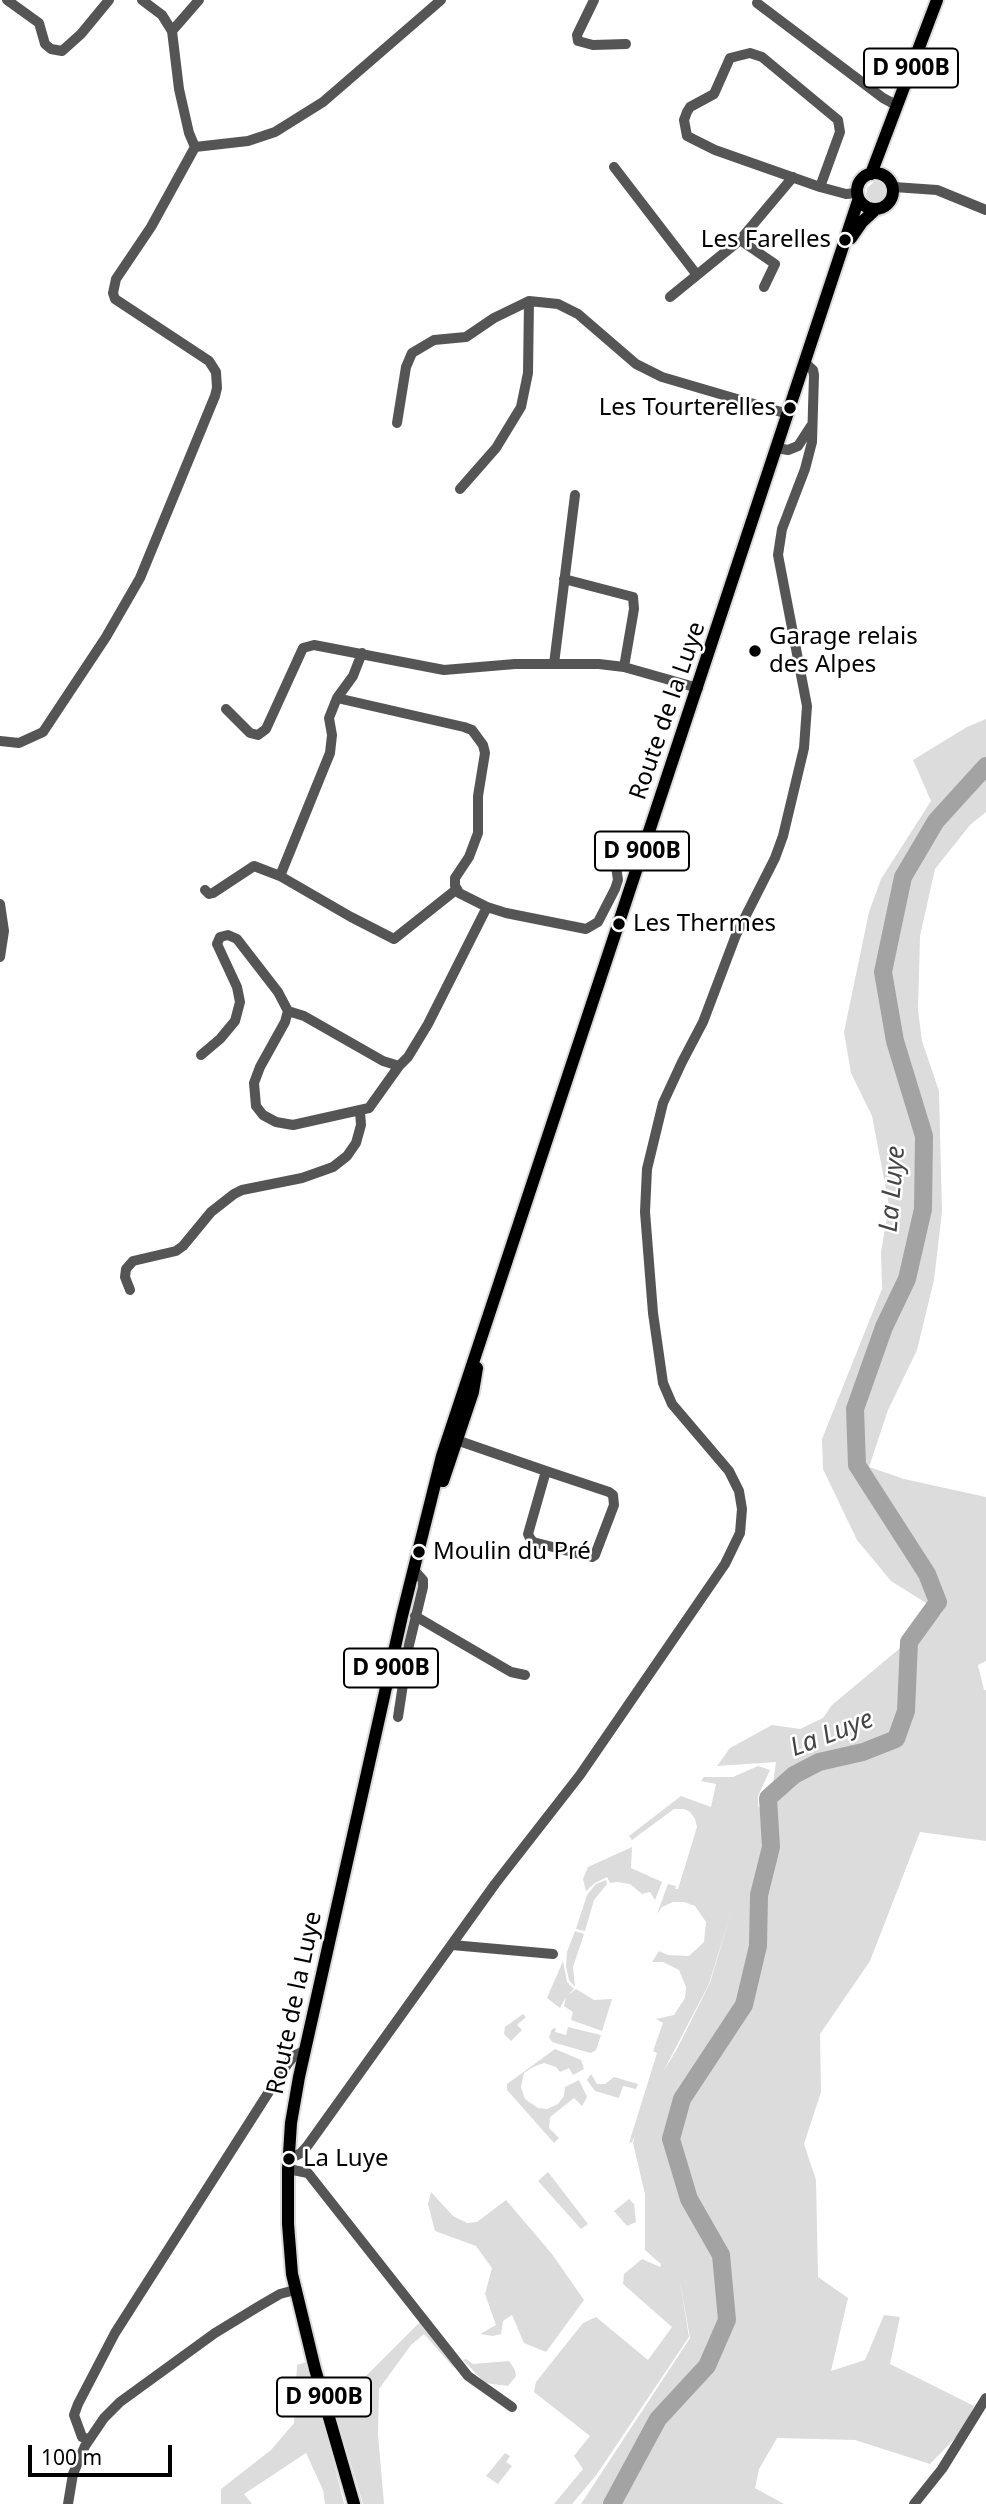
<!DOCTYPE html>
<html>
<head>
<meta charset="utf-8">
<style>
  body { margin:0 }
  #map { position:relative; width:986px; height:2504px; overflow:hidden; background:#fff; font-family:"Noto Sans",sans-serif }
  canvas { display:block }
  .scale { position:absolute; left:28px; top:2445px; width:144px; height:32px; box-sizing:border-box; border:4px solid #000; border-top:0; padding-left:9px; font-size:21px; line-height:24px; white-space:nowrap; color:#000; -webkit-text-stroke:5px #fff; paint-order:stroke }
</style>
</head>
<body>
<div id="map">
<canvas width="986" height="2504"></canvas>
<div class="scale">100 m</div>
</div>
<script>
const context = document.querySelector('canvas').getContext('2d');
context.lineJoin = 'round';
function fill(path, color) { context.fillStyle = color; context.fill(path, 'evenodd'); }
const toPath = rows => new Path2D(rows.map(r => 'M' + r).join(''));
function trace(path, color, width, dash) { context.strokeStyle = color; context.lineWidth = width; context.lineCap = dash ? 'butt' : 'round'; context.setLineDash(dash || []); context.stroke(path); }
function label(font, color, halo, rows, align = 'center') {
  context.font = font + ' "Noto Sans",sans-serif'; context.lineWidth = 5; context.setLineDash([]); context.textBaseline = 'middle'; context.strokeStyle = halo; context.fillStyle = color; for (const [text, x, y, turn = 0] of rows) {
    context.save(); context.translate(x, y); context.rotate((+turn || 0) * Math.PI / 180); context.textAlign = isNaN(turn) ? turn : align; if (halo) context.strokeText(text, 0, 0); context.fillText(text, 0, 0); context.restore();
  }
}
fill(toPath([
  [883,179,888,186,886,194,881,200,870,202,866,195,867,188,876,180],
  [986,719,986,812,970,825,935,869,920,936,918,1010,922,1041,939,1091,942,1212,934,1280,917,1350,888,1410,869,1467,904,1479,986,1497,986,1661,978,1665,984,1690,986,1690,986,1841,920,1832,870,1961,820,2034,821,2092,804,2144,816,2180,818,2277,848,2298,831,2371,865,2360,884,2315,900,2317,890,2364,974,2406,963,2430,930,2464,855,2440,777,2438,759,2469,755,2488,784,2504,581,2504,690,2338,679,2276,689,2337,597,2474,572,2504,554,2504,583,2469,574,2456,590,2436,534,2392,536,2382,583,2323,596,2317,648,2360,672,2327,623,2284,624,2274,642,2259,660,2267,661,2264,645,2250,645,2194,633,2143,635,2136,632,2142,629,2143,657,2053,653,2051,663,2023,656,2019,674,2015,685,1998,686,1987,679,1970,663,1962,652,1962,659,1951,668,1955,689,1956,704,1942,706,1922,695,1906,684,1902,673,1902,662,1907,657,1914,668,1884,676,1886,675,1889,678,1889,697,1827,695,1819,690,1812,684,1809,674,1809,632,1840,629,1836,681,1796,711,1807,716,1784,701,1781,704,1777,733,1777,758,1766,770,1770,758,1796,758,1806,768,1820,776,1762,717,1766,730,1748,772,1725,800,1729,823,1718,832,1705,942,1613,891,1581,857,1540,823,1469,822,1439,882,1289,881,1252,889,1205,872,1116,851,1073,844,1032,869,912,881,879,931,801,913,760,967,727],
  [732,1909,710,1983,677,2049,663,2072,709,1984],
  [632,1847,631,1868,662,1882,655,1900,650,1892,642,1894,630,1884,617,1882,610,1883,607,1877,595,1883,586,1891,583,1879,588,1867],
  [606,1880,607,1884,594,1900,585,1931,576,1929,587,1895,596,1884],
  [575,1931,584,1934,573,1967,575,1987,569,1980,566,1966,567,1952],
  [563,1961,567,1982,574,1989,567,1996,576,1989,594,2000,612,1999,602,2031,571,2020,573,2012,564,2006,566,1997,560,2008,547,1998],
  [523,2014,526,2017,517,2025,522,2030,511,2041,504,2034,505,2027],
  [568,2027,601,2035,596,2050,591,2053,587,2052,552,2042,549,2037,552,2029,556,2028,555,2032,566,2035],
  [555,2049,581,2060,584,2069,573,2075,569,2068,560,2072,556,2067,544,2063,533,2067,524,2073,521,2087,525,2099,538,2108,547,2109,558,2104,564,2096,565,2087,579,2080,587,2097,582,2106,574,2098,550,2117,549,2128,559,2138,554,2143,507,2090,507,2084],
  [591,2074,597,2084,605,2084,614,2077,638,2084,636,2089,623,2086,619,2098,595,2091,587,2080],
  [548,2172,588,2224,581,2229,538,2181],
  [431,2192,453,2216,467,2223,477,2222,506,2200,552,2254,584,2300,546,2352,524,2343,512,2315,503,2321,501,2334,493,2336,480,2334,496,2325,485,2294,492,2268,476,2246,435,2231,428,2204],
  [629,2199,634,2204,636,2222,627,2226,614,2211],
  [421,2321,456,2367,454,2368,424,2334,411,2345,379,2389,378,2434,384,2504,363,2504,334,2408],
  [466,2359,473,2364,509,2361,515,2370,516,2376,508,2386,485,2383,463,2360],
  [309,2361,344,2504,325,2504,323,2490,306,2453,244,2494,252,2504,221,2504,221,2489,271,2450,294,2423,297,2365],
  [505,2453,510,2456,506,2462,512,2466,498,2484,486,2476]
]), '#dcdcdc');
trace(toPath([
  [612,2504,658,2419,707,2366,727,2320,721,2255,689,2199,671,2139,682,2099,744,2005,758,1946,759,1895,771,1847,768,1798,794,1775,819,1762,863,1752,896,1739,906,1711,909,1642,938,1602,927,1574,857,1465,855,1409,884,1327,907,1279,923,1209,924,1136,895,1041,883,972,903,877,936,821,986,766]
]), '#a3a3a3', 18);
const major = toPath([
  '857 191a18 18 0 1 1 36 0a18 18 0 1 1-36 0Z',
  [871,174,937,0],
  [851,238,862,222,876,209],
  [443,1481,473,1392,477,1368],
  [354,2504,315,2369,292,2274,288,2224,288,2169,291,2123,299,2077,402,1616,442,1456,858,201]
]);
trace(major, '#dbdbdb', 16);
trace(toPath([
  [7,0,39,23,45,44,51,49,62,51,81,34,109,0],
  [142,0,162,15,172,31,179,89,189,133,195,147],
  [594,0,577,35,578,41,593,45,626,44],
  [757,3,883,98,896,105],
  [172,31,199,0],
  [195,147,248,141,275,132,323,102,441,0],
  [614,167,697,275],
  [820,187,840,132,838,120,762,57,750,53,730,58,714,94,690,107,687,112,684,120,687,136,715,150,820,187,846,194,857,193],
  [894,187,937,190,986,210],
  [740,240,775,264,764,287],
  [670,297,740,240,793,177],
  [397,423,406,367,412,353,434,340,466,337,494,318,529,301,558,304,578,314,636,364,662,377,788,414],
  [777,448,788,450,798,446,811,426],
  [460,489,496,448,521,407,528,373,529,301],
  [564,579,633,597,634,609,624,667],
  [554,664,575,495],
  [337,698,353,676,362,653],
  [226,709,250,733,258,735,266,729,303,648,314,645,444,670,515,664,599,664,624,667,698,688],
  [0,741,19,743,43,732,106,637,140,578,215,396,217,388,216,372,209,361,115,299,113,293,116,279,151,227,195,147],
  [457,889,394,939,351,917,280,876,330,753,332,735,329,718,337,698,464,727,472,730,483,745,485,753,478,796,478,833,469,857,455,878,455,886,457,889,459,893,487,907,506,913,586,929,598,922,615,889,618,880,616,866,620,857,628,853,641,855],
  [205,890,209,894,213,893,254,866,280,876],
  [0,904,4,931,0,957],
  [288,1011,304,1016,383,1061,399,1066],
  [201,1055,220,1039,235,1021,240,1002,237,987,217,944,220,937,228,935,237,939,278,992,288,1011,285,1022,260,1067,254,1083,256,1106,263,1115,276,1122,293,1125,369,1108,399,1066,408,1057,428,1024,487,907],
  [130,1290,125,1277,126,1269,133,1261,176,1251,183,1246,211,1212,234,1194,242,1190,302,1178,333,1167,347,1156,356,1143,361,1125,360,1111],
  [451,1438,465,1443,546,1471,609,1492,613,1495,614,1505,595,1555,592,1557,533,1542,530,1538,528,1534,546,1471],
  [415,1616,511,1672,525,1675],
  [398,1717,409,1645,423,1587,423,1580,414,1570],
  [452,1945,553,1954],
  [289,2159,301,2153,308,2145,495,1884,580,1775,725,1564,740,1533,742,1509,739,1491,729,1471,672,1404,663,1383,653,1313,645,1212,647,1169,663,1103,682,1062,703,1022,736,935,775,858,783,836,804,748,807,706,778,555,782,529,805,469,812,442,814,375,813,370,804,362],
  [288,2169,308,2173,468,2376,512,2407],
  [88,2439,82,2437,74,2415,78,2404,115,2333,272,2087,289,2062,295,2055,304,2051],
  [68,2504,73,2474,85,2446,104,2418,120,2402,215,2333,261,2305,280,2294,295,2290],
  [914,2504,942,2469,986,2398]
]), '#555', 10);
trace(major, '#000', 12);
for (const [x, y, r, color] of [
  [845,240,7,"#000"],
  [790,408,7,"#000"],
  [755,651,7,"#000"],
  [619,924,7,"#000"],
  [419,1552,7,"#000"],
  [289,2159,7,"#000"]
]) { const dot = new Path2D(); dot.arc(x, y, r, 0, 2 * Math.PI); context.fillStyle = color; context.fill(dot); trace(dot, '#fff', 2.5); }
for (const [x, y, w] of [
  [911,68,94],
  [642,851,94],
  [391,1668,94],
  [324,2397,94]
]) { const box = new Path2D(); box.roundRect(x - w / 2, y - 19.5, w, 39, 5); context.fillStyle = '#fff'; context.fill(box); trace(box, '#000', 2); }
label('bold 23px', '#000', null, [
  ["D 900B",911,68],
  ["D 900B",642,851],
  ["D 900B",391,1668],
  ["D 900B",324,2397]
]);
label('24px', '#000', '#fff', [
  ["Les Farelles",831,240,"right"],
  ["Les Tourterelles",776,408,"right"],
  ["Garage relais",769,637],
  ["des Alpes",769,665],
  ["Les Thermes",633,924],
  ["Moulin du Pré",433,1552],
  ["La Luye",303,2159]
], 'left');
label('24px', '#000', '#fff', [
  ["Route de la Luye",668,711,-71],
  ["Route de la Luye",295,2003,-78]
]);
label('italic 26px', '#444', '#fff', [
  ["La Luye",893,1189,-85],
  ["La Luye",832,1734,-21]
]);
</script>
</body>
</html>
